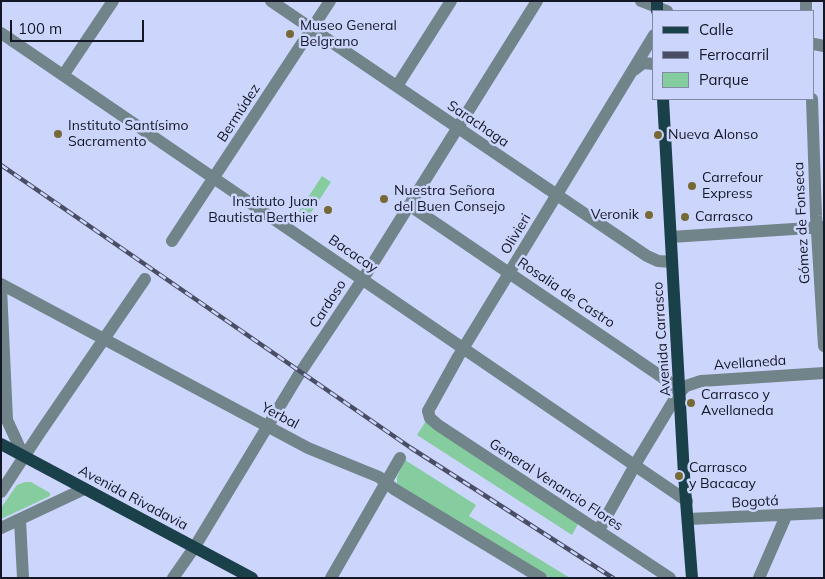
<!DOCTYPE html>
<html>
<head>
<meta charset="utf-8">
<style>
  body { margin:0 }
  #map { position:relative; width:825px; height:579px; overflow:hidden; background:#ccd5fc; font-family:Mulish,sans-serif }
  canvas { display:block }
  .frame { position:absolute; inset:0; border:2px solid #141725; pointer-events:none }
  .legend { position:absolute; left:652px; top:10px; width:162px; height:90px; box-sizing:border-box; background:#ccd5fc; border:1px solid #8289a6; margin:0; padding:6px 9px; list-style:none; font-size:15px; color:#141725 }
  .legend li { display:flex; align-items:center; gap:10px; height:25px }
  .legend b { width:25px; border:1px solid #8289a6 }
  .scale { position:absolute; left:10px; top:20px; width:134px; height:22px; box-sizing:border-box; border:2px solid #141725; border-top:0; padding-left:6px; font-size:15px; line-height:18px; white-space:nowrap; color:#141725; -webkit-text-stroke:4px #ccd5fc; paint-order:stroke }
</style>
</head>
<body>
<div id="map">
<canvas width="825" height="579"></canvas>
<div class="frame"></div>
<ul class="legend">
<li><b style="height:6px;background:#1a414a"></b>Calle</li>
<li><b style="height:6px;background:#4a4e64"></b>Ferrocarril</li>
<li><b style="height:14px;background:#85cc9e"></b>Parque</li>
</ul>
<div class="scale">100 m</div>
</div>
<script>
const context = document.querySelector('canvas').getContext('2d');
context.lineJoin = 'round';
function fill(path, color) { context.fillStyle = color; context.fill(path, 'evenodd'); }
const toPath = rows => new Path2D(rows.map(r => 'M' + r).join(''));
function trace(path, color, width, dash) { context.strokeStyle = color; context.lineWidth = width; context.lineCap = dash ? 'butt' : 'round'; context.setLineDash(dash || []); context.stroke(path); }
function label(font, color, halo, rows, align = 'center') {
  context.font = font + ' Mulish,sans-serif'; context.lineWidth = 5; context.setLineDash([]); context.textBaseline = 'middle'; context.strokeStyle = halo; context.fillStyle = color; for (const [text, x, y, turn = 0] of rows) {
    context.save(); context.translate(x, y); context.rotate((+turn || 0) * Math.PI / 180); context.textAlign = isNaN(turn) ? turn : align; if (halo) context.strokeText(text, 0, 0); context.fillText(text, 0, 0); context.restore();
  }
}
fill(toPath([
  [322,176,331,182,308,217,299,211],
  [426,421,579,522,572,535,417,435],
  [405,460,476,505,469,516,570,578,550,578,397,484,397,477],
  [25,482,31,482,50,493,50,496,1,519,1,508,17,485]
]), '#85cc9e');
trace(toPath([
  [271,1,647,256,658,261,672,262],
  [641,1,667,11],
  [806,1,806,11],
  [1,33,687,501],
  [654,35,458,357,428,411,430,418,438,425,670,578],
  [814,44,824,46],
  [634,70,643,63,654,64],
  [64,74,113,1],
  [397,86,451,1],
  [812,99,816,216,824,346],
  [409,205,681,390],
  [671,237,824,227],
  [172,241,330,1],
  [1,284,308,448,379,477,394,489,541,578],
  [1,288,7,420,24,457],
  [1,492,39,434,145,279],
  [688,519,824,513],
  [20,520,23,578],
  [1,528,84,489],
  [599,530,639,458,677,395,686,386,701,381,824,373],
  [173,578,194,548,298,376,370,268,537,1],
  [331,578,400,458],
  [759,578,786,516]
]), '#708489', 12);
trace(toPath([
  [657,1,657,11],
  [663,99,684,475,692,578],
  [1,444,252,578]
]), '#1a414a', 12);
const rail = toPath([
  [1,165,411,448,613,578]
]);
trace(rail, '#4a4e64', 4.5);
trace(rail, '#ccd5fc', 2.5, [8]);
for (const [x, y, r, color] of [
  [290,34,5,"#766936"],
  [58,134,5,"#766936"],
  [658,135,5,"#766936"],
  [692,186,5,"#766936"],
  [384,199,5,"#766936"],
  [328,210,5,"#766936"],
  [649,215,5,"#766936"],
  [685,217,5,"#766936"],
  [691,403,5,"#766936"],
  [679,476,5,"#766936"]
]) { const dot = new Path2D(); dot.arc(x, y, r, 0, 2 * Math.PI); context.fillStyle = color; context.fill(dot); trace(dot, '#ccd5fc', 2); }
label('14px', '#141725', '#ccd5fc', [
  ["Museo General",300,26],
  ["Belgrano",300,42],
  ["Instituto Santísimo",68,126],
  ["Sacramento",68,142],
  ["Nueva Alonso",668,135],
  ["Carrefour",702,178],
  ["Express",702,194],
  ["Nuestra Señora",394,191],
  ["del Buen Consejo",394,207],
  ["Instituto Juan",318,202,"right"],
  ["Bautista Berthier",318,218,"right"],
  ["Veronik",639,215,"right"],
  ["Carrasco",695,217],
  ["Carrasco y",701,395],
  ["Avellaneda",701,411],
  ["Carrasco",689,468],
  ["y Bacacay",689,484]
], 'left');
label('14px', '#141725', '#ccd5fc', [
  ["Bermúdez",239,113,-57],
  ["Sarachaga",478,124,34],
  ["Gómez de Fonseca",802,223,-93],
  ["Olivieri",516,234,-59],
  ["Bacacay",353,254,34],
  ["Rosalia de Castro",566,293,34],
  ["Cardoso",328,304,-57],
  ["Avenida Carrasco",662,339,-94],
  ["Avellaneda",750,363,-4],
  ["Yerbal",280,416,28],
  ["General Venancio Flores",556,485,33],
  ["Avenida Rivadavia",133,498,28],
  ["Bogotá",755,502,-3]
]);
</script>
</body>
</html>
